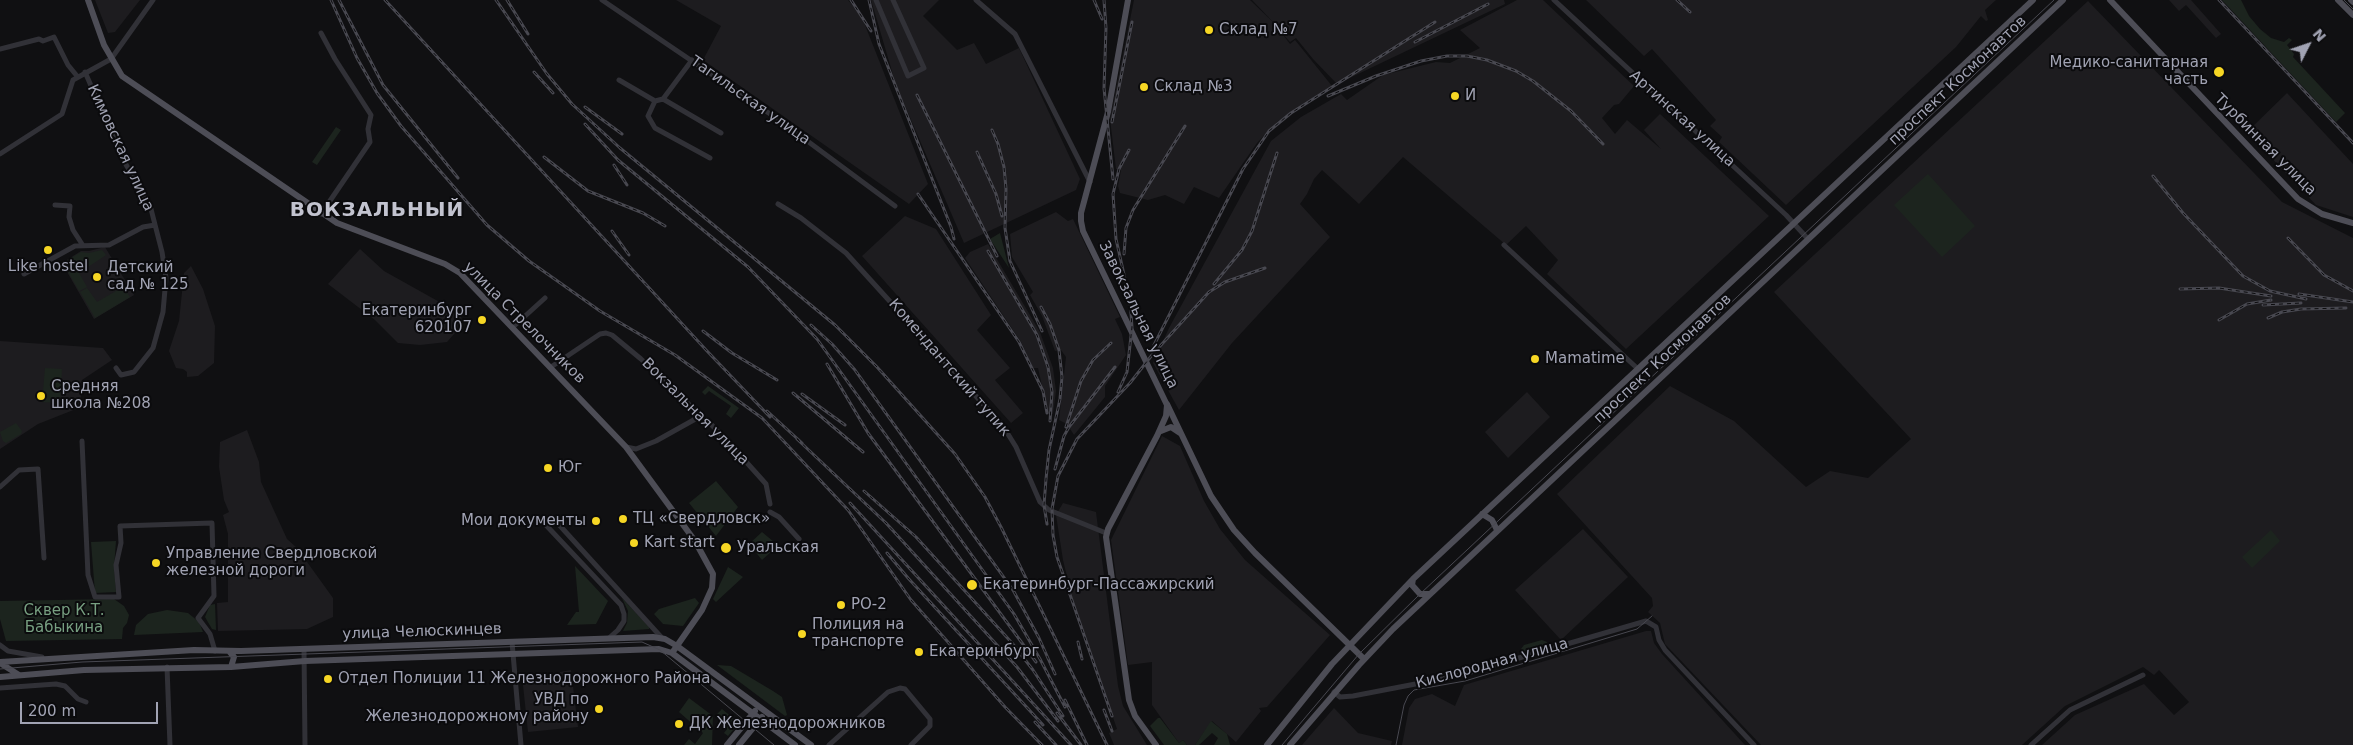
<!DOCTYPE html>
<html>
<head>
<meta charset="utf-8">
<style>
  body { margin:0 }
  #map { position:relative; width:2353px; height:745px; overflow:hidden; background:#101012; font-family:"DejaVu Sans",sans-serif }
  canvas { display:block }
  .north { position:absolute; left:2283px; top:20px; width:50px; height:50px; -webkit-text-stroke:4px #0b0b0d; paint-order:stroke; rotate:49deg; font-size:14px; font-weight:700; line-height:20px; text-align:center; color:#a1a3b3 }
  .north::after { content:''; display:block; margin:auto; width:18px; height:22px; background:#a1a3b3; clip-path:polygon(50% 0,100% 100%,50% 72%,0 100%) }
  .scale { position:absolute; left:20px; top:702px; width:138px; height:22px; box-sizing:border-box; border:2px solid #a1a3b3; border-top:0; padding-left:6px; font-size:15px; line-height:18px; white-space:nowrap; color:#a1a3b3; -webkit-text-stroke:4px #0b0b0d; paint-order:stroke }
</style>
</head>
<body>
<div id="map">
<canvas width="2353" height="745"></canvas>
<div class="north">N</div>
<div class="scale">200 m</div>
</div>
<script>
const context = document.querySelector('canvas').getContext('2d');
context.lineJoin = 'round';
function fill(path, color) { context.fillStyle = color; context.fill(path, 'evenodd'); }
const toPath = rows => new Path2D(rows.map(r => 'M' + r).join(''));
function trace(path, color, width, dash) { context.strokeStyle = color; context.lineWidth = width; context.lineCap = dash ? 'butt' : 'round'; context.setLineDash(dash || []); context.stroke(path); }
function label(font, color, halo, rows, align = 'center') {
  context.font = font + ' "DejaVu Sans",sans-serif'; context.lineWidth = 4; context.setLineDash([]); context.textBaseline = 'middle'; context.strokeStyle = halo; context.fillStyle = color; for (const [text, x, y, turn = 0] of rows) {
    context.save(); context.translate(x, y); context.rotate((+turn || 0) * Math.PI / 180); context.textAlign = isNaN(turn) ? turn : align; if (halo) context.strokeText(text, 0, 0); context.fillText(text, 0, 0); context.restore();
  }
}
fill(toPath([
  [95,0,140,0,115,32,108,33],
  [676,0,848,0,861,15,928,184,909,204,703,60,721,26],
  [871,0,939,0,923,16,957,50,974,43,986,64,1019,48,1080,179,1076,190,964,243,896,85],
  [1134,0,1250,0,1275,24,1252,0,1504,0,1505,4,1337,84,1313,59,1296,38,1290,42,1281,32,1290,44,1295,40,1332,86,1277,122,1257,143,1219,198,1194,187,1184,204,1165,195,1148,200,1120,193,1118,186,1121,170,1116,169,1110,119],
  [1517,0,1543,0,1634,86,1619,104,1614,105,1602,118,1615,134,1627,120,1661,149,1644,130,1660,114,1769,216,1626,349,1547,274,1558,260,1526,226,1506,245,1403,157,1359,204,1322,170,1314,179,1307,194,1300,204,1330,237,1232,343,1179,410,1153,363,1169,328,1271,141,1301,117,1341,94,1347,100,1383,75,1436,62,1450,63,1480,48,1460,30],
  [1586,0,1996,0,1985,10,1988,20,1986,21,1981,16,1956,47,1786,205,1719,142,1722,137,1710,126,1716,120,1652,49,1644,56],
  [2169,0,2191,0,2221,34,2216,38,2186,5,2179,11],
  [2088,1,2282,202,2353,238,2353,745,2042,745,2075,715,2144,684,2174,715,2189,702,2159,670,2154,675,2143,667,2065,706,2022,745,1761,745,1665,644,1660,623,1648,612,1653,606,1652,598,1557,494,1670,386,1734,421,1806,487,1830,471,1868,478,1911,439,1774,292],
  [2287,93,2353,164,2353,217,2316,205,2247,132],
  [1056,212,1068,221,1073,219,1120,317,1115,319,1122,334,1126,355,1105,386,1105,397,1074,435,1067,424,1059,420,1066,357,1061,350,1055,351,1042,316,1030,295,1033,292,1012,257,1010,234],
  [905,216,936,229,991,315,977,330,1010,368,995,380,1023,413,1011,423,862,256],
  [988,244,1040,332,1053,368,1056,391,1053,414,1048,413,1038,368,1033,368,1021,342,965,258,970,252],
  [105,247,134,295,94,319,62,263,81,251,89,251],
  [360,249,384,271,461,314,462,325,447,342,420,345,398,343,375,320,328,284],
  [191,266,203,289,215,326,214,363,198,376,187,377,187,372,183,369,176,368,169,351,179,321,184,273],
  [0,341,103,348,112,360,82,380,84,388,80,391,82,403,77,405,76,409,38,424,0,449],
  [1527,392,1550,417,1508,458,1485,432],
  [247,430,259,462,261,482,287,539,297,548,333,598,333,617,307,629,218,631,217,603,228,602,228,534,223,515,229,512,224,500,219,467,220,442],
  [1162,436,1180,446,1204,501,1220,529,1245,560,1330,635,1267,707,1259,708,1261,711,1236,742,1212,721,1195,745,1187,745,1183,740,1179,743,1152,705,1152,662,1128,665,1111,540],
  [1063,503,1096,512,1118,686,1123,706,1147,745,1114,745,1109,733,1117,729,1074,605,1063,560,1056,515],
  [1583,529,1628,577,1561,640,1515,590],
  [1646,631,1651,631,1654,643,1662,654,1745,745,1402,745,1409,708,1415,699,1432,694,1455,706,1464,685],
  [571,670,578,727,528,732,522,676,534,674,534,679,560,676,560,672],
  [1334,708,1358,733,1392,741,1391,745,1302,745]
]), '#1d1c1f');
fill(toPath([
  [2222,0,2241,0,2249,16,2260,29,2271,38,2284,42,2289,38,2292,40,2287,45,2294,54,2293,57,2345,113,2336,122],
  [336,127,341,130,317,165,312,162],
  [1928,174,1975,226,1942,257,1894,205],
  [1000,233,1009,268,990,239],
  [102,250,106,255,79,273,87,287,79,291,63,263,81,252,89,253],
  [123,287,130,297,95,318,80,292,87,288,97,302],
  [45,368,62,369,60,403,42,402],
  [708,386,739,408,731,418,726,414,731,406,709,391,705,395,702,392],
  [16,423,22,431,21,434,6,443,3,441,0,432],
  [716,481,738,507,716,536,689,503],
  [2271,530,2280,541,2252,568,2242,557],
  [762,532,774,542,773,550,762,560,749,544],
  [116,541,114,567,116,592,95,593,91,542],
  [575,566,608,601,596,624,567,625,576,612,579,612],
  [728,567,743,577,716,602,713,599],
  [622,598,649,627,649,629,623,631,627,623,628,611],
  [695,598,699,603,683,626,663,624,654,614,659,609],
  [114,599,124,606,129,615,127,623,123,628,122,639,6,641,0,619,0,601],
  [215,604,216,630,212,629,205,617,210,605],
  [167,610,188,613,199,622,203,632,134,635,136,625,148,614],
  [1542,640,1547,642,1545,647,1526,652,1521,649,1524,645],
  [717,665,731,666,773,691,782,697,787,715,785,716],
  [689,698,713,716,712,745,684,745,689,739,695,744,703,733,679,712],
  [722,709,739,723,728,736,724,733,727,729,721,724,723,721,716,715],
  [1158,718,1160,718,1179,743,1183,740,1187,745,1164,745,1150,726],
  [1211,721,1227,734,1230,745,1214,745,1218,738,1212,733,1199,745,1195,745]
]), '#1c241e');
trace(toPath([
  [602,0,779,120,895,206],
  [876,0,908,76,924,68,893,0],
  [976,0,1015,34,1090,182],
  [1554,0,1786,215,1808,239],
  [321,33,335,59,371,115,368,129,370,142,321,214],
  [0,49,39,39,43,41,54,37,68,65,77,76],
  [85,72,124,161,151,209,162,252,166,278,163,312,153,348,134,372,121,375,116,368],
  [619,80,655,101,663,99,721,133],
  [663,99,692,60],
  [655,101,648,116,655,128,710,158],
  [0,154,62,114,73,80,111,59,153,0],
  [778,204,801,218,846,253,1003,426,1016,447,1040,502,1049,510,1106,533],
  [55,205,70,206,69,217,73,230,82,244],
  [1504,245,1638,369],
  [24,274,75,246,109,245,143,227,155,225],
  [513,327,545,298],
  [551,367,600,334,606,333,612,335,641,359,696,411,699,417,707,420,740,455,766,484,770,504],
  [82,441,88,575,95,597,119,597,116,565,121,543,120,526,212,523,214,596,198,618,210,634,215,651],
  [626,447,636,449,656,441,699,417],
  [0,487,19,470,38,469,44,558],
  [770,512,779,517,799,539],
  [552,517,662,638],
  [544,523,621,605,624,614,624,621,618,630,609,638],
  [512,642,521,745],
  [0,645,8,651,42,657],
  [304,649,305,745],
  [167,667,170,745],
  [0,688,56,684,65,686,78,699,86,702],
  [1334,692,1340,697,1353,696,1457,676,1646,621,1656,627,1659,640,1665,650,1754,745],
  [829,745,888,692,900,688,905,689,930,719,930,726,911,745],
  [2031,745,2070,710,2143,675]
]), '#313137', 5);
trace(toPath([
  [88,0,104,45,122,76,337,223,445,264,460,273,626,447,695,541,713,574,712,588,702,610,672,653],
  [1128,0,1108,112,1081,213,1081,221,1083,231,1167,405,1166,416,1157,436,1108,529,1106,537,1129,700,1135,716,1156,745],
  [2110,0,2298,199,2322,214,2353,223],
  [2338,0,2353,15],
  [2351,0,2353,2],
  [1167,404,1211,496,1234,530,1255,553,1364,659],
  [1161,431,1171,427,1180,433],
  [1482,514,1492,520,1497,530],
  [1413,579,1412,585,1420,594,1430,594],
  [229,651,234,657,231,667],
  [0,662,194,650,241,651,653,637,665,639,677,646,811,745],
  [0,663,19,675],
  [0,677,84,670,231,667,305,661,659,649,672,653,795,745],
  [727,745,755,711],
  [739,745,762,717],
  [1267,745,1332,664,1413,579,2033,0],
  [1290,745,1359,665,1393,629,2063,0]
]), '#4d4d56', 6);
trace(toPath([
  [2344,0,2353,9],
  [0,669,82,662,642,642,660,650,774,745],
  [1282,745,1359,654,1420,594,2054,0],
  [1396,745,1404,705,1408,696,1414,690,1465,681,1637,629,1652,616]
]), '#484850', 1);
const rail = toPath([
  [331,0,357,58,377,93,401,126,487,225,529,261,600,311,675,355,762,418,848,510,911,600,1005,707,1042,745],
  [339,0,383,85,458,178],
  [385,0,707,351,770,417],
  [496,0,547,74,572,104,620,148,835,325,877,367,955,454,985,497,1001,527,1107,745],
  [507,0,528,34],
  [851,0,871,31],
  [869,0,879,44,951,227,954,239],
  [1094,0,1102,19],
  [1104,0,1106,28,1104,88,1113,179],
  [1677,0,1690,12],
  [2219,0,2353,143],
  [1415,42,1488,4],
  [534,72,553,93],
  [917,95,997,256],
  [1328,96,1376,76,1421,61,1447,56,1467,56,1487,60,1516,71,1533,81,1571,111,1603,144],
  [585,107,622,134],
  [1112,122,1132,22],
  [585,124,618,160,748,267,817,339,1014,614,1040,659,1065,707],
  [992,130,998,144,1004,167,1006,189,1005,228,1010,261,1042,331],
  [977,152,996,194,1002,216],
  [544,157,588,191,643,213,665,226],
  [614,165,627,185],
  [2153,176,2183,213,2243,276,2270,291,2306,299],
  [918,194,1019,342,1043,391,1047,413],
  [612,231,629,255],
  [2288,238,2324,275,2353,291],
  [988,251,1037,335,1048,367,1052,392,1050,421],
  [1124,254,1126,228,1133,210,1185,126],
  [1214,284,1242,250,1252,231,1277,153],
  [2180,289,2219,288,2271,296],
  [2299,294,2353,302],
  [2263,305,2301,303],
  [1041,307,1050,324,1059,350,1062,377,1060,399,1049,450,1046,479,1044,505,1047,524],
  [2268,318,2282,312,2301,309,2346,308],
  [2219,320,2247,304,2271,300],
  [811,325,832,344,855,370,1013,590,1039,638,1055,674],
  [703,331,732,353,777,380],
  [1152,349,1243,169,1269,131,1291,113,1435,22],
  [827,364,868,433,1036,662],
  [1118,392,1127,372,1132,327,1130,301,1116,239,1113,194,1119,169,1129,150],
  [793,393,863,452],
  [802,394,845,425],
  [767,411,802,443],
  [1066,427,1081,381,1093,360,1111,343],
  [797,439,886,523,1017,667,1058,721],
  [1055,469,1064,436,1069,427,1115,367],
  [864,491,916,537,1012,643,1033,670,1063,716],
  [850,503,1071,745],
  [887,553,908,578,1043,725],
  [1078,642,1082,659],
  [1065,700,1087,745],
  [1104,710,1112,731],
  [1057,713,1081,745],
  [1112,716,1057,557,1053,535,1052,509,1058,476,1077,439,1130,383,1152,355,1209,292,1225,282,1265,268],
  [1035,722,1056,745]
]);
trace(rail, '#484850', 3);
trace(rail, '#0b0b0d', 1, [4]);
for (const [x, y, r, color] of [
  [1209,30,5,"#f6d624"],
  [2219,72,6,"#f6d624"],
  [1144,87,5,"#f6d624"],
  [1455,96,5,"#f6d624"],
  [48,250,5,"#f6d624"],
  [97,277,5,"#f6d624"],
  [482,320,5,"#f6d624"],
  [1535,359,5,"#f6d624"],
  [41,396,5,"#f6d624"],
  [548,468,5,"#f6d624"],
  [623,519,5,"#f6d624"],
  [596,521,5,"#f6d624"],
  [634,543,5,"#f6d624"],
  [726,548,6,"#f6d624"],
  [156,563,5,"#f6d624"],
  [972,585,6,"#f6d624"],
  [841,605,5,"#f6d624"],
  [802,634,5,"#f6d624"],
  [919,652,5,"#f6d624"],
  [328,679,5,"#f6d624"],
  [599,709,5,"#f6d624"],
  [679,724,5,"#f6d624"]
]) { const dot = new Path2D(); dot.arc(x, y, r, 0, 2 * Math.PI); context.fillStyle = color; context.fill(dot); trace(dot, '#0b0b0d', 2); }
label('15px', '#a1a3b3', '#0b0b0d', [
  ["Склад №7",1219,30],
  ["Медико-санитарная",2208,63,"right"],
  ["часть",2208,80,"right"],
  ["Склад №3",1154,87],
  ["И",1465,96],
  ["Like hostel",48,267,"center"],
  ["Детский",107,268],
  ["сад № 125",107,285],
  ["Екатеринбург",472,311,"right"],
  ["620107",472,328,"right"],
  ["Mamatime",1545,359],
  ["Средняя",51,387],
  ["школа №208",51,404],
  ["Юг",558,468],
  ["ТЦ «Свердловск»",633,519],
  ["Мои документы",586,521,"right"],
  ["Kart start",644,543],
  ["Уральская",737,548],
  ["Управление Свердловской",166,554],
  ["железной дороги",166,571],
  ["Екатеринбург-Пассажирский",983,585],
  ["РО-2",851,605],
  ["Полиция на",812,625],
  ["транспорте",812,642],
  ["Екатеринбург",929,652],
  ["Отдел Полиции 11 Железнодорожного Района",338,679],
  ["УВД по",589,700,"right"],
  ["Железнодорожному району",589,717,"right"],
  ["ДК Железнодорожников",689,724]
], 'left');
label('15px', '#a1a3b3', '#0b0b0d', [
  ["проспект Космонавтов",1958,81,-43],
  ["Тагильская улица",750,101,35],
  ["Артинская улица",1682,119,42],
  ["Турбинная улица",2265,145,45],
  ["Кимовская улица",120,148,65],
  ["Завокзальная улица",1138,315,64],
  ["улица Стрелочников",524,323,45],
  ["проспект Космонавтов",1663,359,-43],
  ["Комендантский тупик",949,368,49],
  ["Вокзальная улица",695,412,45],
  ["улица Челюскинцев",422,632,-2],
  ["Кислородная улица",1492,664,-15]
]);
label('15px', '#779f81', '#0b0b0d', [
  ["Сквер К.Т.",64,611],
  ["Бабыкина",64,628]
]);
context.letterSpacing = '1px';
label('bold 20px', '#c2c3cf', '#0b0b0d', [
  ["ВОКЗАЛЬНЫЙ",377,211]
]);
context.letterSpacing = '0px';
</script>
</body>
</html>
